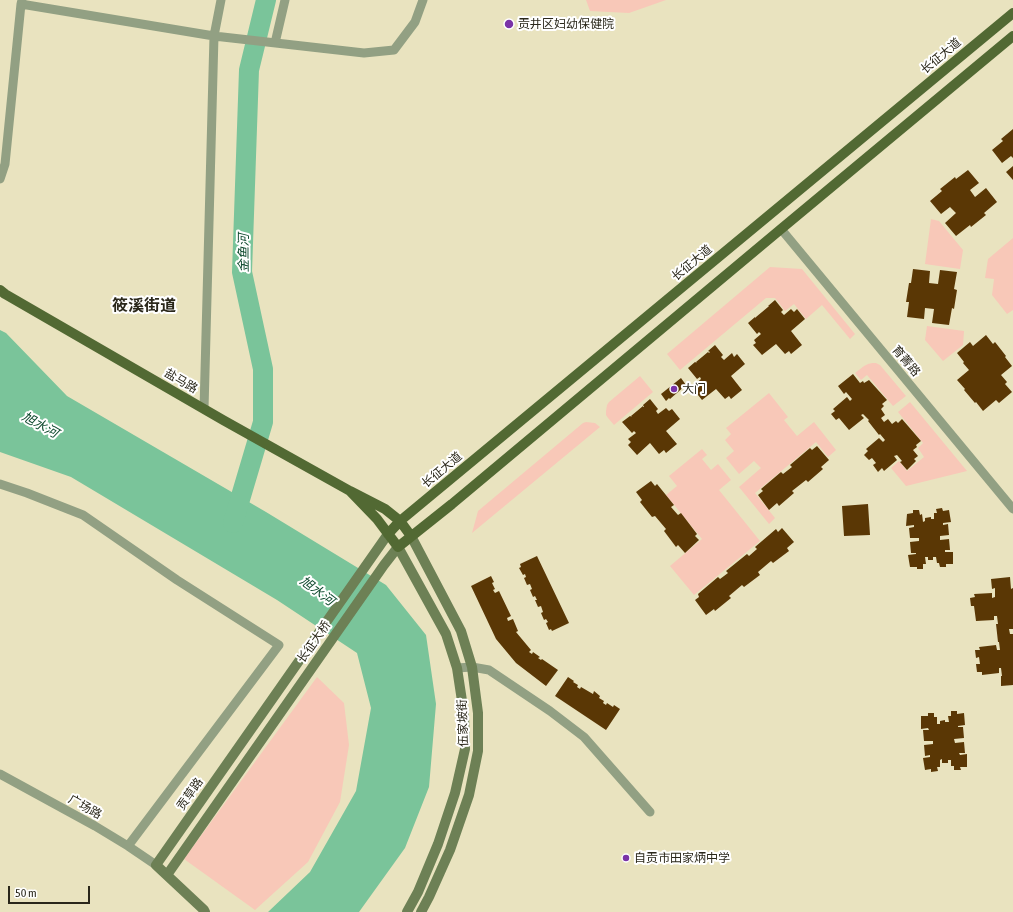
<!DOCTYPE html>
<html>
<head>
<meta charset="utf-8">
<style>
  body { margin:0 }
  #map { position:relative; width:1013px; height:912px; overflow:hidden; background:#e9e3bf; font-family:"Asap Condensed",sans-serif }
  canvas { display:block }
  .scale { position:absolute; left:8px; top:886px; width:82px; height:18px; box-sizing:border-box; border:2px solid #2a271a; border-top:0; padding-left:5px; font-size:12px; line-height:14px; white-space:nowrap; color:#2a271a; -webkit-text-stroke:3px #fff; paint-order:stroke }
</style>
</head>
<body>
<div id="map">
<canvas width="1013" height="912"></canvas>
<div class="scale">50 m</div>
</div>
<script>
const context = document.querySelector('canvas').getContext('2d');
context.lineJoin = 'round';
function fill(path, color) { context.fillStyle = color; context.fill(path, 'evenodd'); }
const toPath = rows => new Path2D(rows.map(r => 'M' + r).join(''));
function trace(path, color, width, dash) { context.strokeStyle = color; context.lineWidth = width; context.lineCap = dash ? 'butt' : 'round'; context.setLineDash(dash || []); context.stroke(path); }
function label(font, color, halo, rows, align = 'center') {
  context.font = font + ' "Asap Condensed","Noto Sans SC",sans-serif'; context.lineWidth = 4; context.setLineDash([]); context.textBaseline = 'middle'; context.strokeStyle = halo; context.fillStyle = color; for (const [text, x, y, turn = 0] of rows) {
    context.save(); context.translate(x, y); context.rotate((+turn || 0) * Math.PI / 180); context.textAlign = isNaN(turn) ? turn : align; if (halo) context.strokeText(text, 0, 0); context.fillText(text, 0, 0); context.restore();
  }
}
fill(toPath([
  [586,0,666,0,629,13,590,11],
  [931,219,939,221,963,250,960,269,925,264],
  [1013,238,1013,310,1007,314,992,295,994,279,985,278,988,259],
  [770,267,802,269,855,334,850,339,822,305,806,319,794,304,785,311,775,298,766,298,680,370,667,354],
  [927,326,964,331,963,345,943,361,925,340],
  [872,363,876,363,880,365,906,396,893,406,867,375,861,380,855,373,864,366,868,364],
  [640,376,653,392,614,425,608,418,606,415,606,411,607,405,609,402],
  [769,393,788,417,784,420,797,436,814,422,836,450,828,457,816,442,755,493,775,518,769,524,739,487,761,468,754,461,739,474,726,458,734,451,725,440,731,434,726,428],
  [910,402,967,471,906,486,891,468,899,461,907,471,924,457,918,448,923,443,898,412],
  [586,422,595,423,600,427,472,533,478,511,583,423],
  [702,449,707,455,702,459,711,470,718,464,731,480,719,490,760,541,694,595,670,566,702,539,666,495,677,486,669,476],
  [317,677,344,703,349,745,340,802,308,862,255,910,184,859]
]), '#f8c8b8');
fill(toPath([
  [0,330,6,333,67,396,266,512,386,585,426,635,436,704,429,787,405,848,359,912,268,912,310,872,356,791,371,708,357,653,277,600,71,477,0,452]
]), '#7ac49a');
trace(toPath([
  [233,523,263,422,263,369,242,272,249,70,266,0]
]), '#7ac49a', 20);
fill(toPath([
  [1013,129,1013,158,1011,156,1002,163,992,150,1003,141,1001,139],
  [1013,166,1013,180,1006,172],
  [968,170,979,183,970,190,975,197,986,188,997,202,984,213,986,215,971,227,970,225,956,236,945,223,956,213,950,207,941,214,930,201,942,191,940,189,955,177,956,179],
  [913,269,930,271,929,283,938,284,940,270,957,272,954,289,957,290,954,309,952,308,949,325,932,323,934,309,925,308,924,319,907,317,909,302,906,302,909,283,911,283],
  [775,300,783,310,781,312,784,315,791,309,794,312,797,309,805,319,791,331,802,345,791,354,789,351,785,354,776,344,762,355,753,345,756,343,754,340,761,334,759,332,757,334,748,323,755,317,756,318,756,317,768,307,769,307,768,306],
  [986,335,993,344,995,342,1006,356,1005,357,1012,366,1001,375,1007,382,1005,384,1012,392,999,403,996,400,983,411,976,402,975,403,964,390,965,389,957,380,969,370,963,363,964,362,957,353,970,342,973,346],
  [715,345,723,355,721,357,724,360,732,353,734,357,737,354,745,364,731,376,742,390,731,399,729,396,725,399,716,389,702,400,694,390,697,388,694,385,701,379,700,377,697,379,688,368,695,362,697,363,696,362,708,352,709,353,710,352,708,351],
  [853,374,860,383,863,381,864,383,869,380,887,400,882,404,884,406,881,409,885,415,881,418,884,422,888,419,892,424,896,421,898,423,902,419,921,441,916,445,917,447,913,450,918,456,914,459,916,461,907,470,900,462,902,461,897,455,894,456,897,460,884,471,882,468,878,472,873,465,876,463,872,458,869,460,864,455,868,451,866,449,879,438,883,442,885,440,880,434,879,435,868,421,869,420,863,414,861,415,864,418,849,430,839,418,836,420,831,414,835,411,833,409,847,397,850,401,852,399,846,392,844,394,838,386],
  [681,378,686,385,670,399,669,398,666,401,661,394],
  [650,399,658,409,656,411,658,414,666,408,669,411,672,409,680,419,666,431,677,444,666,453,664,450,659,454,650,443,637,455,628,445,631,442,628,439,636,433,634,431,632,433,622,422,630,416,632,417,631,416,643,406,643,407,644,407,643,405],
  [817,446,829,460,821,467,823,469,808,482,806,480,792,491,794,493,779,506,777,503,769,510,758,495,763,491,761,489,781,472,783,474,792,467,790,465,810,448,812,450],
  [651,481,655,486,657,484,674,505,671,507,678,515,681,513,697,534,695,536,699,540,685,553,678,545,676,547,664,531,666,529,655,516,652,517,640,502,642,500,636,492],
  [868,504,870,535,844,536,842,506],
  [942,508,943,511,949,510,951,522,943,523,943,525,948,524,949,535,940,536,940,540,949,539,950,550,945,550,945,552,953,552,953,564,946,564,946,567,940,567,939,563,937,563,936,557,933,557,933,560,928,560,928,557,925,557,926,564,923,564,923,569,917,569,917,567,910,567,908,555,916,554,916,553,911,553,910,542,919,541,919,538,910,538,909,528,914,527,914,525,906,526,907,514,913,513,913,510,919,510,920,515,922,514,923,522,925,521,925,518,931,517,931,519,934,519,934,513,937,513,936,509],
  [782,528,794,542,787,548,789,551,773,563,771,561,758,572,760,575,744,587,742,585,729,596,731,598,715,611,714,609,706,615,695,600,699,597,698,594,718,577,720,579,728,573,726,571,747,554,749,556,757,549,755,547,776,529,778,532],
  [537,556,569,623,552,631,551,629,549,630,546,623,548,622,546,619,544,620,541,613,543,612,541,606,538,607,535,600,537,600,535,596,533,597,530,590,532,589,530,584,527,585,524,578,526,577,525,574,523,575,519,568,521,567,520,564],
  [491,576,494,582,492,583,495,589,493,590,495,593,499,591,511,616,507,618,508,621,513,619,518,631,516,632,531,650,529,652,532,654,533,652,540,657,538,658,541,660,542,659,558,670,546,686,516,663,496,639,471,586],
  [1010,577,1011,589,1013,588,1013,629,1009,629,1010,634,1013,634,1013,685,1001,686,1001,676,1002,676,1001,668,999,668,999,673,982,675,982,672,977,672,976,664,980,664,979,657,976,658,975,650,980,650,979,647,996,645,997,650,1000,650,999,642,998,642,996,624,998,624,997,616,994,616,994,620,976,621,974,606,971,606,970,598,975,597,974,594,992,593,992,598,995,597,995,588,992,589,991,579],
  [568,677,574,681,573,682,578,685,577,687,580,689,581,687,593,694,594,691,600,696,599,698,604,701,603,703,606,705,607,703,613,707,614,705,620,709,606,730,555,696],
  [951,711,957,711,957,714,964,713,965,725,958,726,958,727,963,727,964,738,954,739,955,743,964,742,965,753,959,753,960,755,967,754,967,767,960,767,961,770,954,770,954,766,951,766,951,760,948,760,948,763,942,763,942,759,940,760,940,767,937,767,938,771,931,772,931,769,925,770,923,758,930,757,930,755,925,756,924,745,933,744,933,741,924,741,923,730,929,730,928,728,921,729,921,716,928,716,928,713,934,713,934,717,937,717,937,724,940,724,940,721,945,720,945,722,949,722,948,716,951,716]
]), '#5a3705');
trace(toPath([
  [22,0,21,4,214,36,364,53,394,50,415,22,423,0],
  [275,43,285,0],
  [0,179,5,164,21,4],
  [781,229,1013,509],
  [204,409,214,36,221,0],
  [0,484,27,493,83,515,177,580,279,645,128,846],
  [457,668,472,667,489,670,550,711,584,737,650,812],
  [0,774,95,826,128,846,156,865]
]), '#92a083', 9);
trace(toPath([
  [411,536,461,631,472,667,478,713,478,751,469,795,450,850,429,897,421,912],
  [167,875,384,565,398,547,446,634,457,668,464,714,465,749,455,793,438,844,418,892,407,912],
  [205,912,204,910,156,865,388,534]
]), '#6d8055', 10);
trace(toPath([
  [0,290,5,294,223,420,350,491,385,509,400,521,411,536],
  [350,491,377,519,398,547,452,504,781,229,1013,36],
  [388,534,400,521,1013,13]
]), '#526933', 10);
for (const [x, y, r, color] of [
  [509,24,5,"#7a33a7"],
  [674,389,4,"#7a33a7"],
  [626,858,4,"#7a33a7"]
]) { const dot = new Path2D(); dot.arc(x, y, r, 0, 2 * Math.PI); context.fillStyle = color; context.fill(dot); trace(dot, '#fff', 1.5); }
label('12px', '#2a271a', '#fff', [
  ["贡井区妇幼保健院",518,24],
  ["大门",682,389],
  ["自贡市田家炳中学",634,858]
], 'left');
label('12px', '#2a271a', '#fff', [
  ["长征大道",941,56,-40],
  ["长征大道",692,263,-40],
  ["育菁路",906,361,50],
  ["盐马路",181,381,30],
  ["长征大道",442,470,-40],
  ["长征大桥",314,642,-55],
  ["伍家坡街",463,723,-92],
  ["贡草路",190,794,-55],
  ["广场路",85,807,29]
]);
label('italic 13px', '#0f4a2e', '#fff', [
  ["金鱼河",244,253,-90],
  ["旭水河",40,425,29],
  ["旭水河",317,591,37]
]);
label('bold 16px', '#2a271a', '#fff', [
  ["筱溪街道",144,306]
]);
</script>
</body>
</html>
